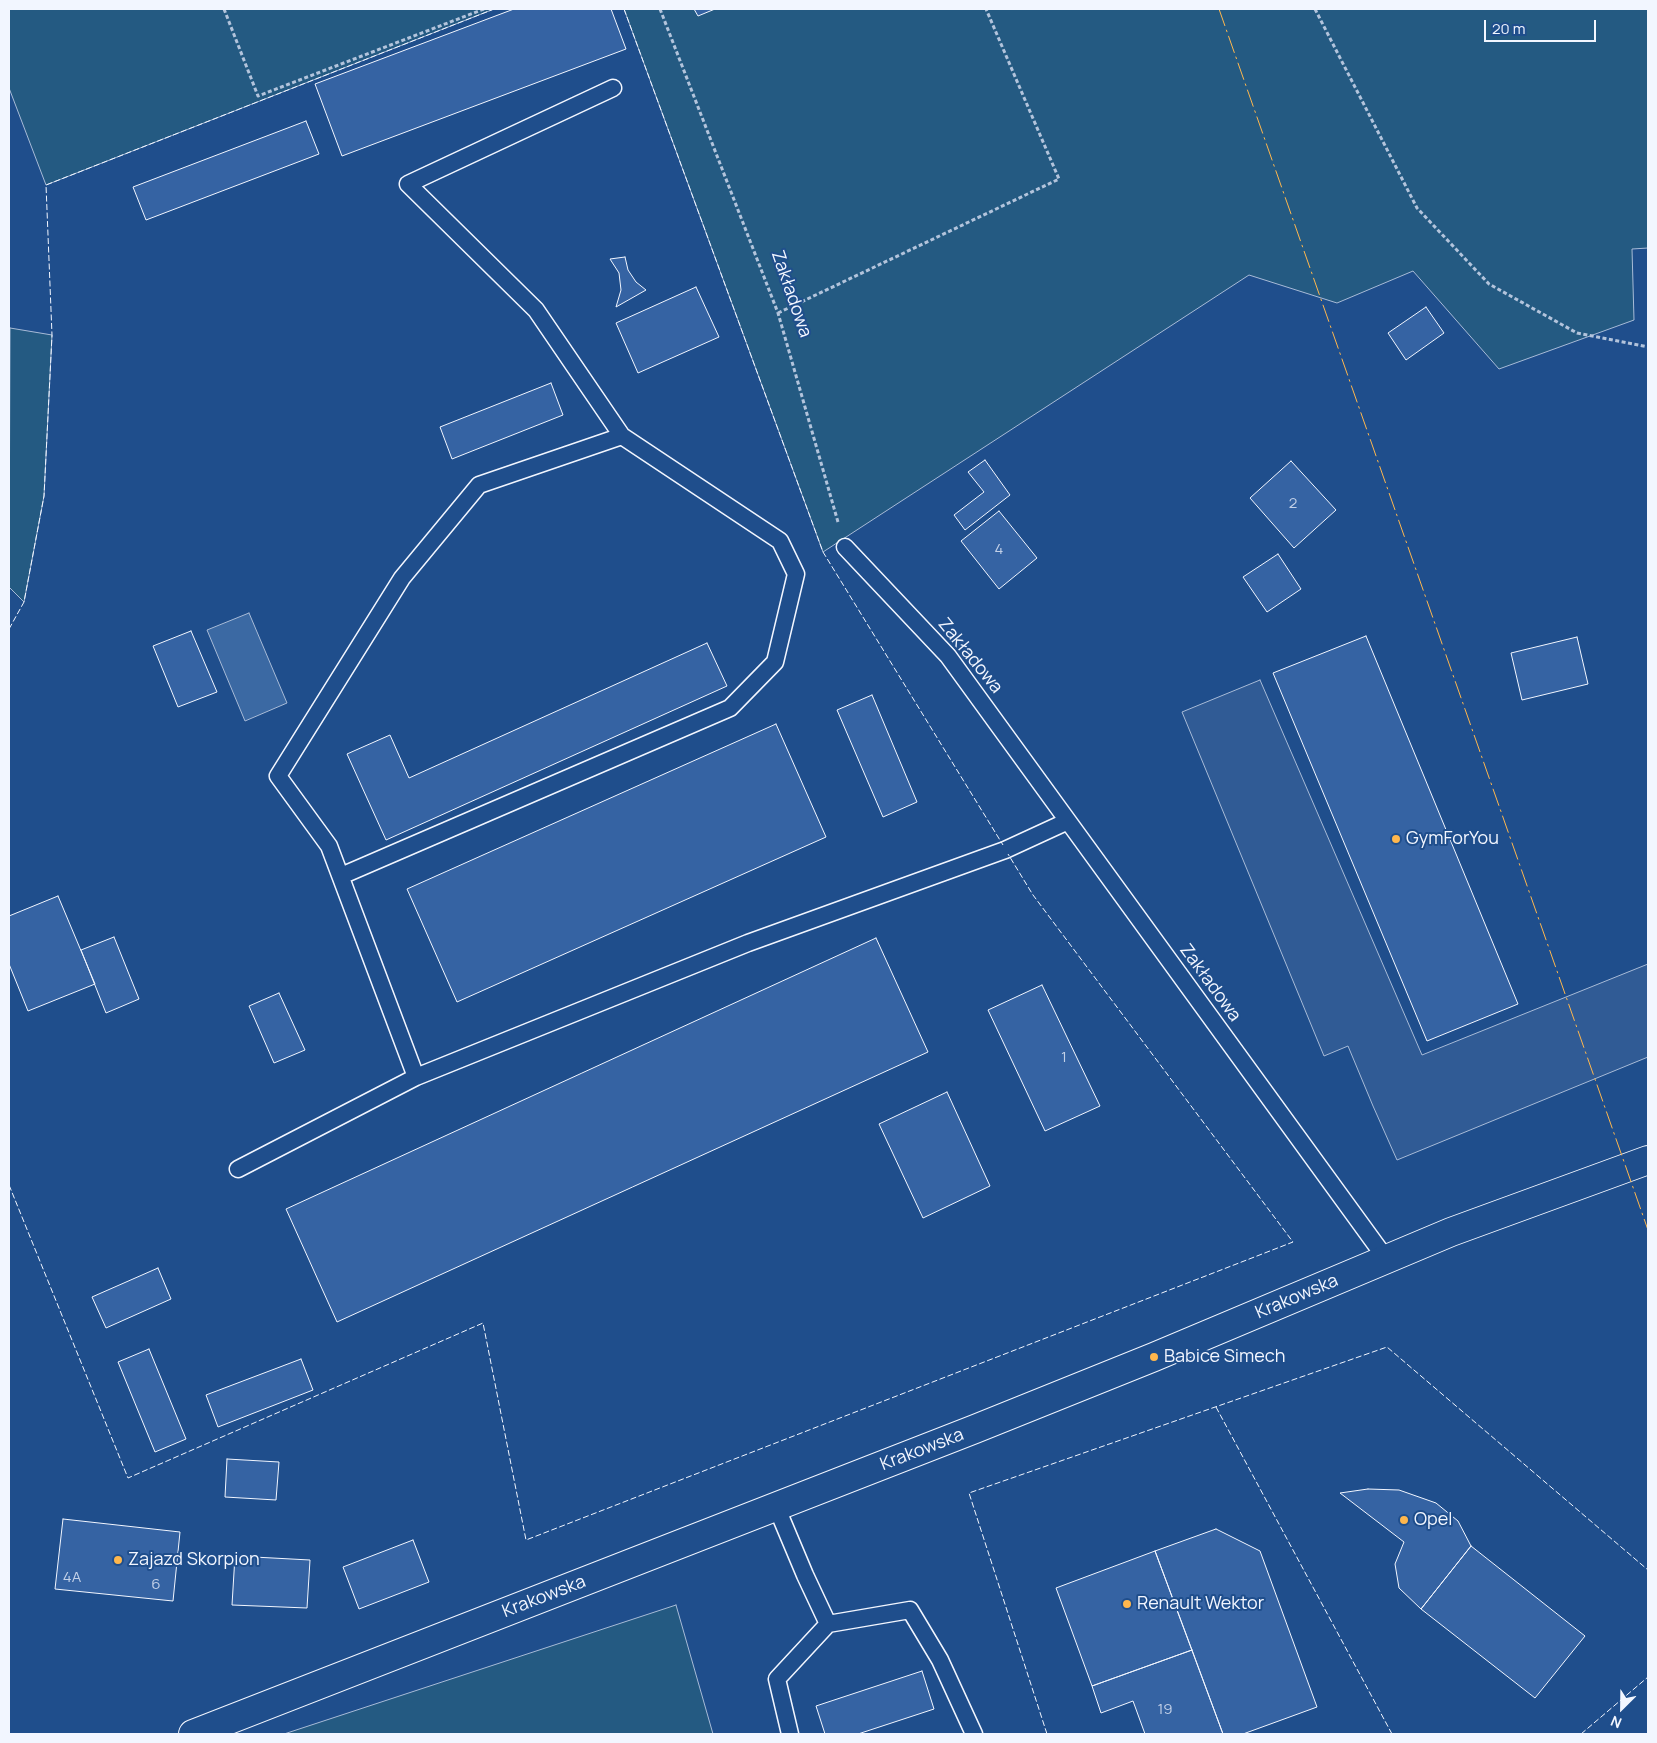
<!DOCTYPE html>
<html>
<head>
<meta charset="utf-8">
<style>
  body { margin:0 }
  #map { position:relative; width:1657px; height:1743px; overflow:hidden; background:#1f4e8c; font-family:Manrope,sans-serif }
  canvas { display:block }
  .frame { position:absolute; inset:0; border:10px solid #f2f6ff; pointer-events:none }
  .north { position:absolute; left:1597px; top:1683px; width:50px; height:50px; -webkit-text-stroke:4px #1f4e8c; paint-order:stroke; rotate:203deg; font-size:14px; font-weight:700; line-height:20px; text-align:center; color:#f2f6ff }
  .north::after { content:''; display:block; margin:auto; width:18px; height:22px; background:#f2f6ff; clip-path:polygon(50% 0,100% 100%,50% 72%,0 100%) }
  .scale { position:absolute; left:1484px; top:20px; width:112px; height:22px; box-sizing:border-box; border:2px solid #f2f6ff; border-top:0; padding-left:6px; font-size:15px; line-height:18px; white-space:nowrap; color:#f2f6ff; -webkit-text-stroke:4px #1f4e8c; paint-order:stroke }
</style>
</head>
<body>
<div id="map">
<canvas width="1657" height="1743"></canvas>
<div class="frame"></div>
<div class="north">N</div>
<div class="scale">20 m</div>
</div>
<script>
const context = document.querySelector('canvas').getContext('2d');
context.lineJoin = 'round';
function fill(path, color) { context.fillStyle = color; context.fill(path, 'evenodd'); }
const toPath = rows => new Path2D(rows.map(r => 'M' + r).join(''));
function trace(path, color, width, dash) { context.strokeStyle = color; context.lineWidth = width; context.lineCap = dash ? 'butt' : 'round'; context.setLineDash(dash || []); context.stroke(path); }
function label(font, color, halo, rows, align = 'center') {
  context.font = font + ' Manrope,sans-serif'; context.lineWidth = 4; context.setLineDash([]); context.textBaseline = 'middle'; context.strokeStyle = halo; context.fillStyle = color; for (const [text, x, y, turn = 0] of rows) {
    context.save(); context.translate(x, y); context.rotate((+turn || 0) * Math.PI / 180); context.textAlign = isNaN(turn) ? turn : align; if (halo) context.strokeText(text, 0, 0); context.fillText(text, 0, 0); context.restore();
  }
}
const green = toPath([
  [9,9,494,9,46,185,9,88,9,9],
  [624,9,1648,9,1648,248,1632,249,1634,320,1499,369,1413,271,1337,303,1249,275,823,552,624,9],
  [10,328,52,335,44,496,24,602,9,587,10,328],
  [676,1605,713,1734,284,1734,676,1605]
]);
fill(green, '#245a82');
trace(green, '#a8bbd7', 1);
const parking = toPath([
  [1260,680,1422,1055,1648,964,1648,1057,1397,1160,1373,1106,1348,1046,1324,1056,1182,712,1260,680]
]);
fill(parking, '#305b95');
trace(parking, '#a8bbd7', 1);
const water = toPath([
  [249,613,287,703,245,721,207,630,249,613]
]);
fill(water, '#3b69a3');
trace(water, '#a8bbd7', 1);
const building = toPath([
  [514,9,611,9,626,49,342,156,315,84,514,9],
  [694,9,715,9,698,16,694,9],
  [306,121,319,154,146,220,133,187,306,121],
  [625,257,628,270,636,282,646,290,616,307,621,290,619,273,610,259,625,257],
  [696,287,719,337,638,373,616,323,696,287],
  [1426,307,1444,333,1406,360,1388,333,1426,307],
  [551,383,563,415,452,459,440,427,551,383],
  [985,460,1010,495,965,530,954,515,984,492,968,472,985,460],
  [1291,461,1336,510,1294,548,1250,498,1291,461],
  [999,511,1037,558,999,589,961,541,999,511],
  [1278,554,1301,589,1267,612,1243,577,1278,554],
  [191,631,217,692,178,707,153,646,191,631],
  [1366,636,1518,1004,1427,1041,1273,673,1366,636],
  [1577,637,1588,684,1522,700,1511,653,1577,637],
  [707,643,727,686,386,840,347,754,390,735,409,778,707,643],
  [872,695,917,802,883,817,837,710,872,695],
  [776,724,826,837,457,1002,407,889,776,724],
  [58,896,95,984,28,1011,9,964,9,916,58,896],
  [114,937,139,999,106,1013,81,950,114,937],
  [876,938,928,1052,337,1322,286,1209,876,938],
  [1042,985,1100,1106,1045,1131,988,1010,1042,985],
  [279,993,305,1050,274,1063,249,1006,279,993],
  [947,1092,990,1186,923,1218,879,1124,947,1092],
  [158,1268,171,1299,106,1328,92,1297,158,1268],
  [149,1349,186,1439,155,1452,118,1362,149,1349],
  [301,1359,313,1390,218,1427,206,1395,301,1359],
  [227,1459,279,1462,276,1500,225,1497,227,1459],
  [1368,1489,1399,1490,1436,1503,1458,1521,1471,1546,1421,1609,1399,1588,1395,1564,1404,1542,1340,1493,1368,1489],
  [63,1519,180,1532,173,1601,55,1589,63,1519],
  [1216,1529,1260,1551,1317,1707,1243,1734,1223,1734,1155,1551,1216,1529],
  [413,1540,429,1582,359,1609,343,1567,413,1540],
  [1471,1546,1585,1636,1535,1698,1421,1609,1471,1546],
  [1155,1551,1192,1650,1092,1686,1056,1588,1155,1551],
  [235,1556,310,1560,307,1608,232,1605,235,1556],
  [1192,1650,1223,1734,1145,1734,1133,1701,1101,1713,1092,1686,1192,1650],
  [922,1671,934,1709,858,1734,825,1734,816,1706,922,1671]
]);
fill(building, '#3563a3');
trace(building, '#f2f6ff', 1);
const lane = toPath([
  [613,88,408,184,536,310,622,436],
  [845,547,948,656,1387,1260],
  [341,876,730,708,775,662,796,574,780,541,622,436,479,485,402,578,278,776,329,846,416,1077],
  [238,1169,416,1077,748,943,1005,850,1068,821],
  [776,1506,805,1575,828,1624],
  [790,1734,777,1679,828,1624,910,1610,940,1660,974,1734]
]);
const secondary = toPath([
  [193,1734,975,1429,1154,1357,1451,1232,1648,1160]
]);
trace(lane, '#f2f6ff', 19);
trace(secondary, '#f2f6ff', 30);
trace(toPath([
  [224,9,258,96,484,9],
  [660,9,778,313,838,522],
  [1315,9,1417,208,1489,284,1577,333,1648,347],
  [778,313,1059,179,986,9]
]), '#b3c4dc', 3, [4, 2.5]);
trace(lane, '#1f4e8c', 16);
trace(secondary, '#1f4e8c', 28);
trace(toPath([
  [624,9,823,552,1003,845],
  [9,629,24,602,44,496,52,335,46,185,494,9],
  [9,1185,128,1478,483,1323,526,1540,1293,1242,1033,895,1008,854],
  [1216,1407,1392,1734],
  [1047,1734,969,1493,1387,1347,1648,1570],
  [1581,1734,1648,1677]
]), '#f2f6ff', 1, [6, 2.5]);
trace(toPath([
  [1219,9,1648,1230]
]), '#ffb74d', 1, [18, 4, 2.5, 4]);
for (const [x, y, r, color] of [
  [1396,839,5,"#ffb74d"],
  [1154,1357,5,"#ffb74d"],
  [1404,1520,5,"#ffb74d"],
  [118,1560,5,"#ffb74d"],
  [1127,1604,5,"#ffb74d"]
]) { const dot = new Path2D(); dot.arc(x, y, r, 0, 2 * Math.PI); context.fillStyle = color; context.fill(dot); trace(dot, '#1f4e8c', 2); }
label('15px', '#c3d1e8', null, [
  ["2",1293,504],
  ["4",999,550],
  ["1",1064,1058],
  ["4A",72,1578],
  ["6",156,1585],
  ["19",1165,1710]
]);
label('18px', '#f2f6ff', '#1f4e8c', [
  ["Zakładowa",791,294,71],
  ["Zakładowa",970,656,51],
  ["Zakładowa",1210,983,54],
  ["Krakowska",1297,1297,-23],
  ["Krakowska",922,1450,-21],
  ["Krakowska",544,1597,-21]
]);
label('18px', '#f2f6ff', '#1f4e8c', [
  ["GymForYou",1406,839],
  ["Babice Simech",1164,1357],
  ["Opel",1414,1520],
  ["Zajazd Skorpion",128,1560],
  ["Renault Wektor",1137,1604]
], 'left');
</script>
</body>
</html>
